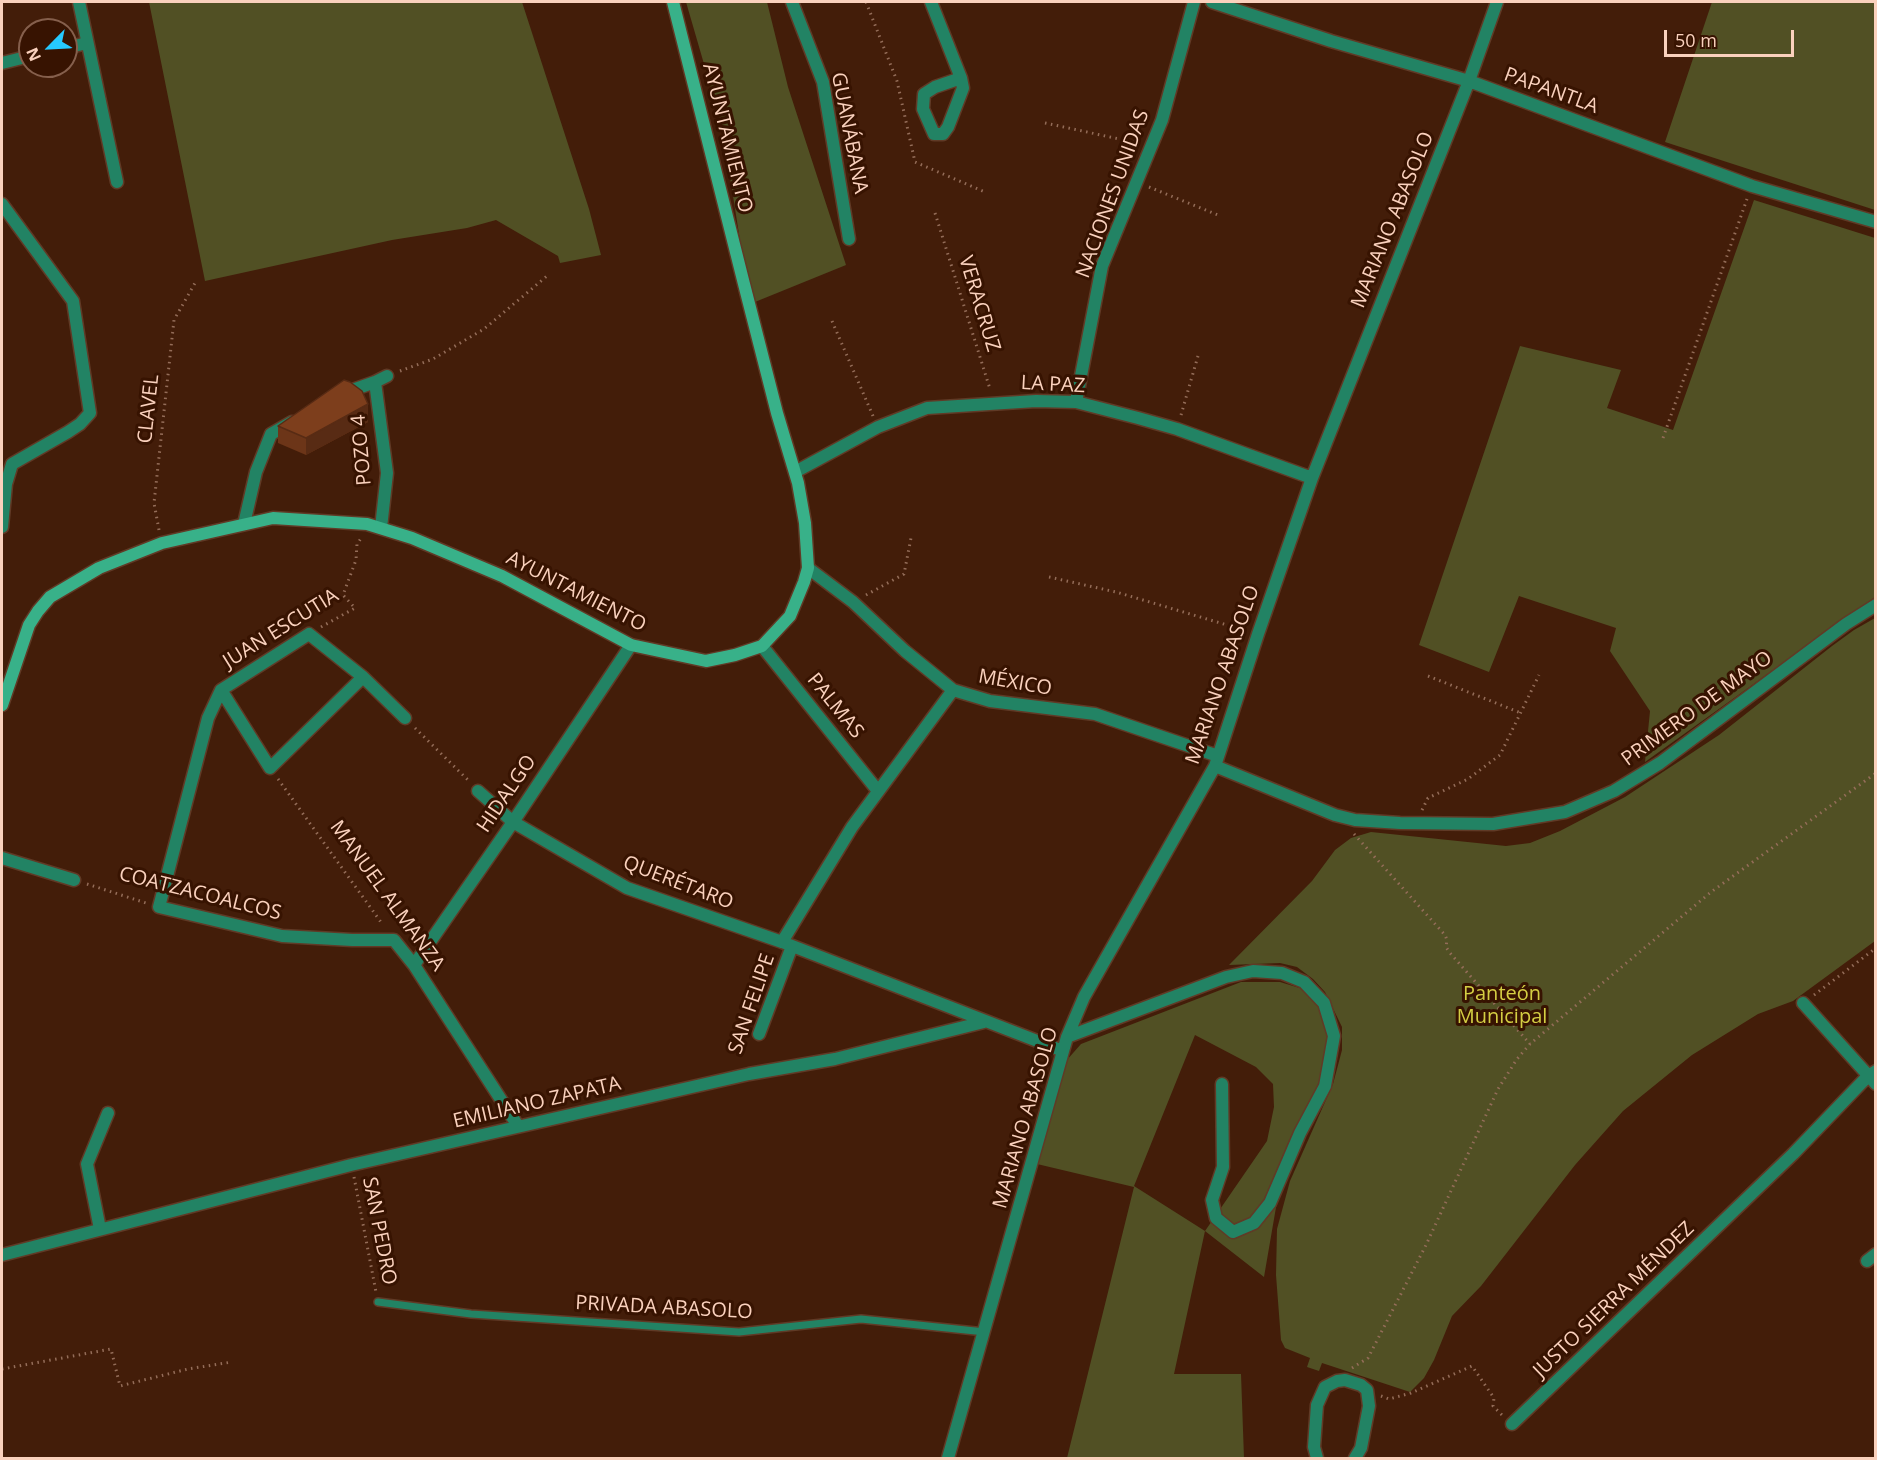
<!DOCTYPE html>
<html>
<head>
<meta charset="utf-8">
<style>
  body { margin:0 }
  #map { position:relative; width:1877px; height:1460px; overflow:hidden; background:#431d09; font-family:"Open Sans",sans-serif }
  canvas { display:block }
  .frame { position:absolute; inset:0; border:3px solid #fad1bd; pointer-events:none }
  .north { position:absolute; left:18px; top:18px; width:60px; height:60px; box-sizing:border-box; background:#371301; border:2px solid #855f4c; border-radius:50%; rotate:246deg; font-size:16px; font-weight:700; line-height:24px; text-align:center; color:#fad1bd }
  .north::after { content:''; display:block; margin:auto; width:21px; height:27px; background:#26c9fe; clip-path:polygon(50% 0,100% 100%,50% 72%,0 100%) }
  .scale { position:absolute; left:1664px; top:30px; width:130px; height:27px; box-sizing:border-box; border:3px solid #fad1bd; border-top:0; padding-left:8px; font-size:18px; line-height:21px; white-space:nowrap; color:#fad1bd; -webkit-text-stroke:4px #371301; paint-order:stroke }
</style>
</head>
<body>
<div id="map">
<canvas width="1877" height="1460"></canvas>
<div class="frame"></div>
<div class="north">N</div>
<div class="scale">50 m</div>
</div>
<script>
const context = document.querySelector('canvas').getContext('2d');
context.lineJoin = 'round';
function fill(path, color) { context.fillStyle = color; context.fill(path, 'evenodd'); }
const toPath = rows => new Path2D(rows.map(r => 'M' + r).join(''));
function trace(path, color, width, dash) { context.strokeStyle = color; context.lineWidth = width; context.lineCap = dash ? 'butt' : 'round'; context.setLineDash(dash || []); context.stroke(path); }
function label(font, color, halo, rows, align = 'center') {
  context.font = font + ' "Open Sans",sans-serif'; context.lineWidth = 6; context.setLineDash([]); context.textBaseline = 'middle'; context.strokeStyle = halo; context.fillStyle = color; for (const [text, x, y, turn = 0] of rows) {
    context.save(); context.translate(x, y); context.rotate((+turn || 0) * Math.PI / 180); context.textAlign = isNaN(turn) ? turn : align; if (halo) context.strokeText(text, 0, 0); context.fillText(text, 0, 0); context.restore();
  }
}
fill(toPath([
  [149,2,522,2,589,209,601,255,560,263,558,256,496,220,467,228,392,240,205,281],
  [686,2,767,2,788,87,846,265,750,304,722,126],
  [1712,2,1875,2,1875,210,1665,142],
  [1754,200,1875,238,1875,597,1645,762,1650,711,1610,651,1616,628,1519,596,1489,672,1419,645,1520,346,1621,370,1607,408,1673,430],
  [1875,618,1875,941,1793,1001,1758,1014,1692,1055,1623,1111,1575,1165,1481,1286,1452,1316,1434,1360,1424,1378,1410,1392,1322,1363,1319,1371,1307,1367,1310,1358,1285,1348,1281,1340,1276,1275,1277,1229,1290,1181,1333,1084,1342,1050,1342,1027,1325,992,1313,979,1297,967,1280,963,1229,965,1312,881,1335,850,1351,838,1371,832,1506,846,1530,843,1560,831,1625,797,1719,735,1832,646,1854,630],
  [1241,982,1280,982,1303,989,1321,1007,1330,1031,1328,1064,1279,1190,1264,1277,1205,1231,1174,1374,1241,1374,1244,1458,1067,1458,1134,1187,1037,1164,1066,1061,1081,1044],
  [1195,1035,1256,1067,1273,1084,1274,1107,1267,1141,1205,1231,1134,1186]
]), '#515024');
const lane = toPath([
  [378,1302,471,1314,739,1332,861,1319,985,1332]
]);
const street = toPath([
  [79,2,117,182],
  [792,2,823,82,849,239],
  [931,2,961,78,963,88,948,127,943,134,934,134,923,109,924,94,935,87,961,78],
  [1212,2,1331,41,1469,81,1752,186,1876,222],
  [66,48,87,43],
  [2,63,30,56],
  [2,204,73,301,90,413,80,424,68,432,12,464,6,484,2,527],
  [344,393,375,382],
  [1076,402,1102,266,1162,120,1194,2],
  [795,472,878,427,927,408,1036,401,1076,402,1138,418,1177,429,1312,478],
  [244,524,256,472,271,434,292,422],
  [381,528,387,473,375,382,387,376],
  [808,568,853,602,905,651,953,690,990,701,1095,714,1218,756],
  [762,646,878,791],
  [221,690,270,768,363,677],
  [405,718,363,677,309,634,221,690,208,718,159,907,282,936,352,940,394,940,414,965,518,1126],
  [1215,766,1335,815,1355,820,1400,823,1493,824,1565,812,1614,791,1660,763,1846,624,1876,605],
  [478,791,513,822,627,888,782,942,1063,1051],
  [2,858,74,880],
  [782,942,852,827,953,690],
  [414,965,513,822,631,645],
  [1803,1003,1876,1084],
  [759,1034,792,946],
  [1067,1037,1226,977,1253,971,1282,973,1304,982,1324,1003,1334,1036,1325,1086,1300,1133,1270,1203,1254,1223,1233,1232,1216,1218,1212,1200,1223,1167,1222,1084],
  [100,1229,87,1164,108,1113],
  [2,1255,351,1165,749,1074,835,1059,984,1022],
  [1867,1261,1876,1254],
  [1512,1424,1793,1154,1868,1076,1876,1071],
  [948,1458,1067,1037,1084,997,1215,766,1258,634,1312,478,1469,81,1497,2],
  [1317,1458,1314,1447,1317,1405,1325,1387,1337,1381,1345,1380,1361,1385,1367,1390,1369,1406,1361,1448,1355,1458]
]);
const secondary = toPath([
  [2,705,29,625,38,611,50,597,99,568,162,543,273,518,367,524,412,538,502,576,631,645,706,661,735,655,762,646,790,616,804,582,808,568,805,523,798,483,777,413,744,284,673,2]
]);
trace(lane, '#603a26', 10);
trace(street, '#603a26', 15);
trace(secondary, '#603a26', 15);
trace(toPath([
  [866,2,897,81,915,162,985,192],
  [1045,123,1138,143],
  [1149,187,1218,215],
  [935,213,990,389],
  [832,321,873,416],
  [400,371,433,359,484,329,547,276],
  [1181,415,1198,356],
  [1663,438,1747,199],
  [159,530,154,503,174,320,195,283],
  [1049,577,1116,592,1244,630],
  [866,595,904,574,911,538],
  [321,627,355,608,343,595,356,560,357,544,362,537],
  [1428,676,1521,713],
  [415,728,470,782],
  [278,779,383,925],
  [1422,810,1428,798,1468,779,1500,755,1539,675],
  [1354,834,1445,935,1447,940,1446,947,1450,953,1530,1044],
  [87,884,146,903],
  [1814,995,1876,948],
  [354,1177,376,1292],
  [1352,1368,1368,1358,1426,1245,1498,1089,1517,1059,1530,1044,1711,892,1876,773],
  [2,1369,111,1349,120,1386,188,1369,232,1362],
  [1381,1396,1389,1399,1411,1393,1472,1366,1494,1398,1493,1406,1502,1415]
]), '#946d59', 3, [1.5, 4.5]);
trace(lane, '#228364', 7);
trace(street, '#228364', 12);
trace(secondary, '#38b189', 12);
fill(toPath([
  [368,422,306,455,278,443,278,426]
]), '#6c3518');
fill(toPath([
  [368,404,368,422,306,455,306,438]
]), '#582b14');
const building = toPath([
  [344,380,350,382,362,391,368,404,306,438,278,426,344,380]
]);
fill(building, '#7d3e1c');
trace(building, '#582b14', 1.5);
label('20px', '#fad1bd', '#371301', [
  ["PAPANTLA",1551,91,20],
  ["GUANÁBANA",849,133,79],
  ["AYUNTAMIENTO",727,138,76],
  ["NACIONES UNIDAS",1113,194,-70],
  ["MARIANO ABASOLO",1393,220,-68],
  ["VERACRUZ",979,304,73],
  ["LA PAZ",1053,385,3],
  ["CLAVEL",149,409,-84],
  ["POZO 4",362,450,-95],
  ["AYUNTAMIENTO",576,592,27],
  ["JUAN ESCUTIA",281,629,-32],
  ["MARIANO ABASOLO",1223,675,-71],
  ["MÉXICO",1015,683,10],
  ["PALMAS",835,706,51],
  ["PRIMERO DE MAYO",1697,709,-36],
  ["HIDALGO",507,794,-56],
  ["QUERÉTARO",678,883,21],
  ["COATZACOALCOS",200,894,14],
  ["MANUEL ALMANZA",387,896,54],
  ["SAN FELIPE",752,1004,-71],
  ["EMILIANO ZAPATA",537,1103,-13],
  ["MARIANO ABASOLO",1026,1118,-74],
  ["SAN PEDRO",379,1231,79],
  ["JUSTO SIERRA MÉNDEZ",1614,1300,-44],
  ["PRIVADA ABASOLO",664,1308,3]
]);
label('20px', '#d4ce43', '#371301', [
  ["Panteón",1502,994],
  ["Municipal",1502,1017]
]);
</script>
</body>
</html>
